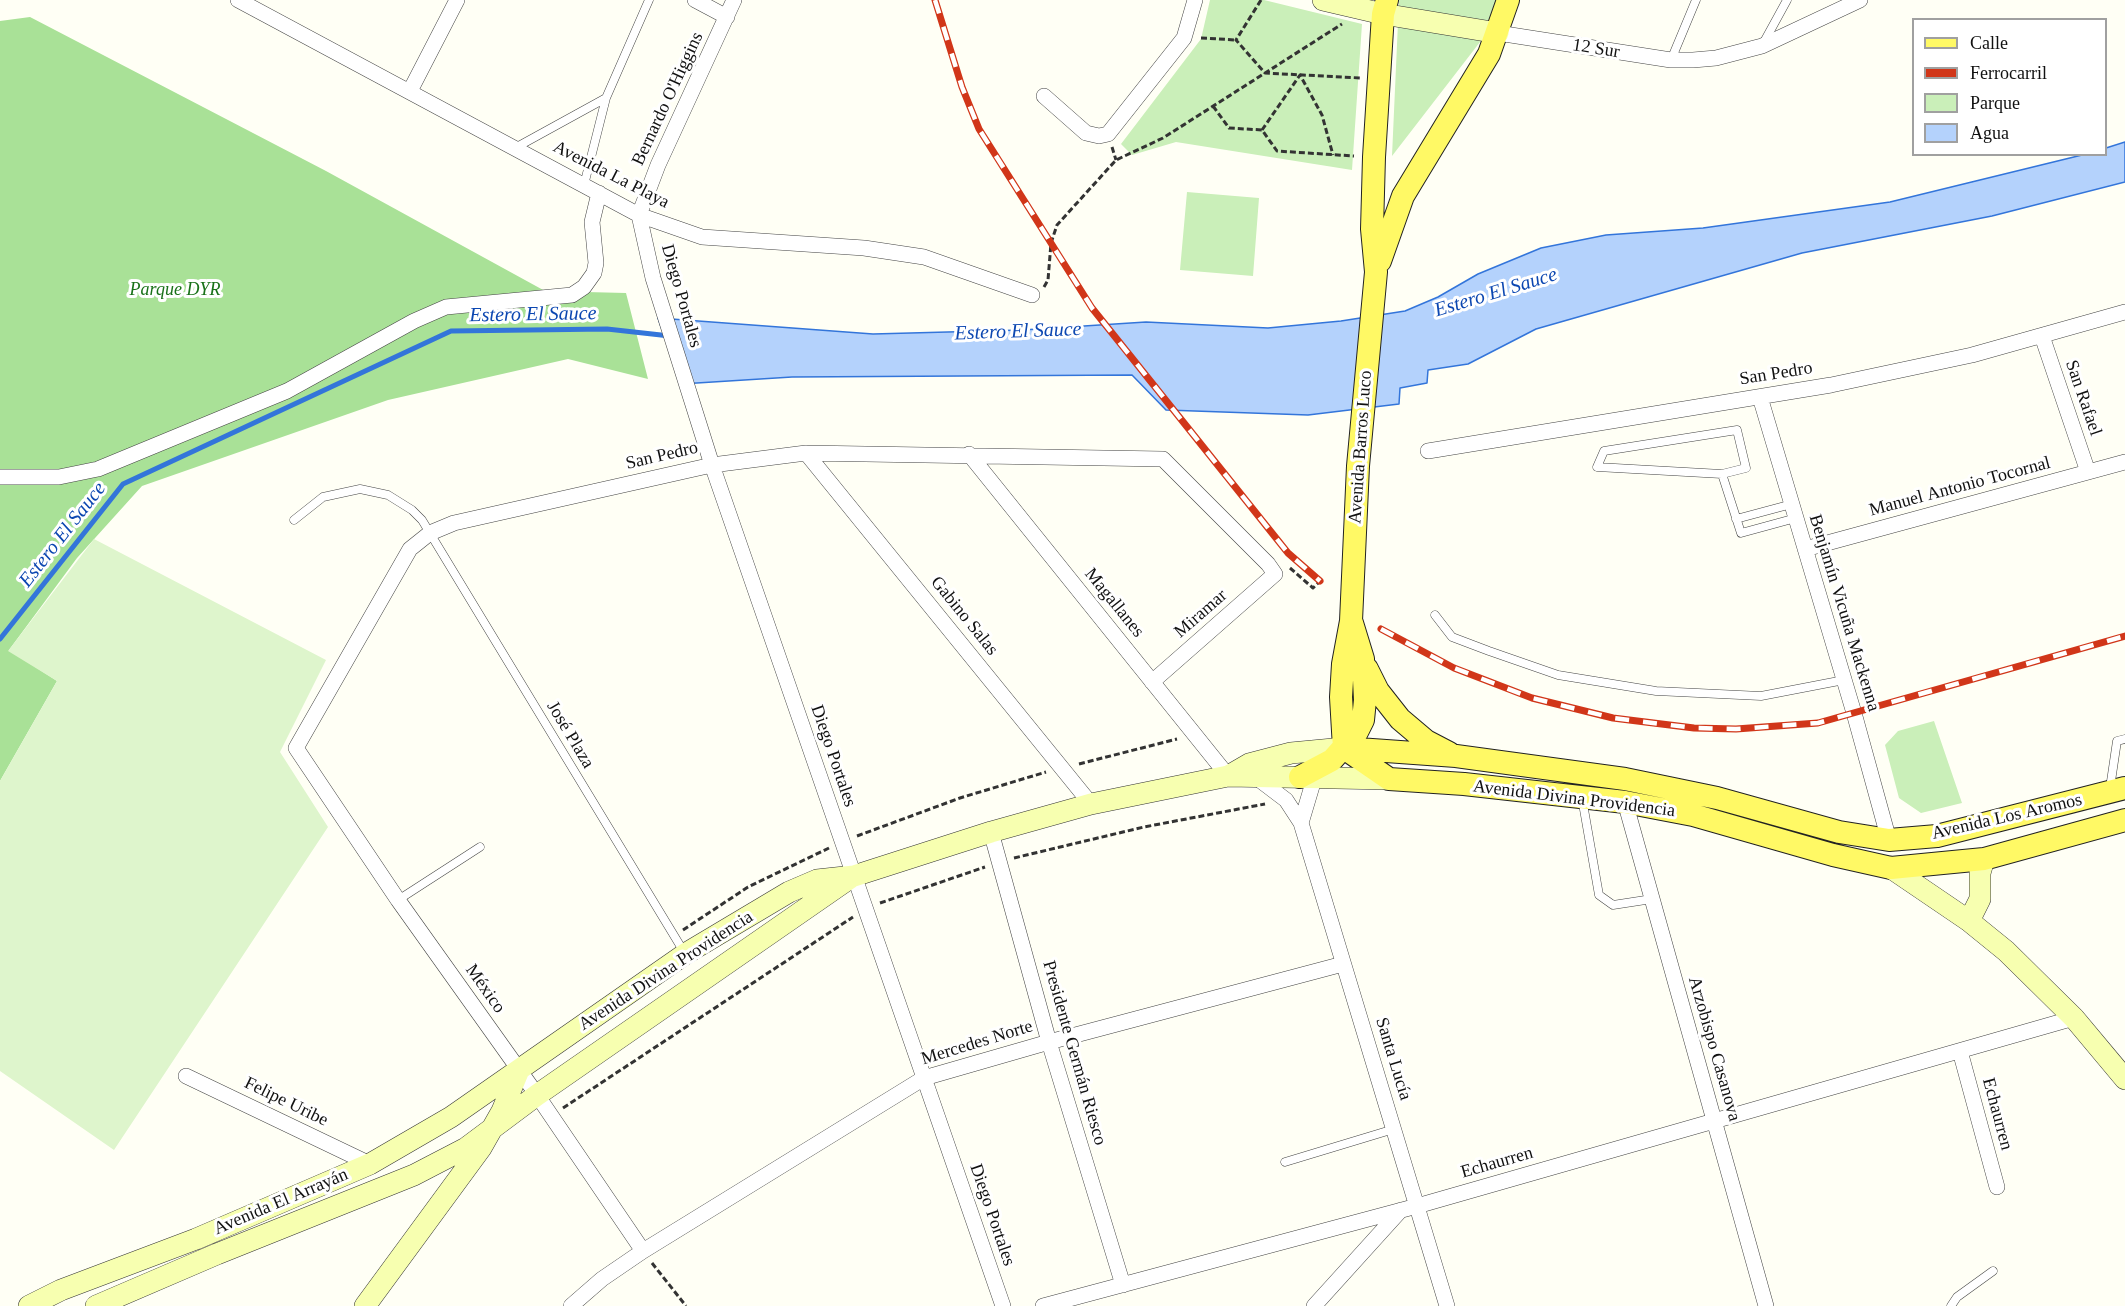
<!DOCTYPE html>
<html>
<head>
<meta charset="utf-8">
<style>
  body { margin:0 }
  #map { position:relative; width:2125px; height:1306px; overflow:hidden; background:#fffff5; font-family:"Times New Roman",serif }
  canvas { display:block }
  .legend { position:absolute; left:1912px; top:18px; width:195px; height:138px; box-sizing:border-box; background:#fff; border:2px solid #a0a0a0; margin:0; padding:8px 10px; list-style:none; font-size:18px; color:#111 }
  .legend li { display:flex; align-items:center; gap:12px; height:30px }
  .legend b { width:30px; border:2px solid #a0a0a0 }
</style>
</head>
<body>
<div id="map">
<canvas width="2125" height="1306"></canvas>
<ul class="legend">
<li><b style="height:8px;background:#fff965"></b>Calle</li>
<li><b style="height:8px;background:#d13619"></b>Ferrocarril</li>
<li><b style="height:16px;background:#caefb9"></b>Parque</li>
<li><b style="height:16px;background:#b4d2fc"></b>Agua</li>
</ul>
</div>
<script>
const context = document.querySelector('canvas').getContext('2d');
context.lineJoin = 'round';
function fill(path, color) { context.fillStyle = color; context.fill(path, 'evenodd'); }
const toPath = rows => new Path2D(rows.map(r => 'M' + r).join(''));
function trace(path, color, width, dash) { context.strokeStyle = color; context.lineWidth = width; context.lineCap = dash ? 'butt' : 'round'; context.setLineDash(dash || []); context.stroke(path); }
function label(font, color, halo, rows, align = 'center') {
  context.font = font + ' "Times New Roman",serif'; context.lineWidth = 6; context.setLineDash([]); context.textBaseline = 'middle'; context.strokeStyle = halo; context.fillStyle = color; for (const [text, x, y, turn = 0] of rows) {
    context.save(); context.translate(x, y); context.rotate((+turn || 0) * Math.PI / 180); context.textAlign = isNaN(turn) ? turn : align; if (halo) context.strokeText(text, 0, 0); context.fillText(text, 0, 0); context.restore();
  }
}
fill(toPath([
  [1210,0,1264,0,1362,24,1352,170,1176,142,1132,155,1121,144,1201,39],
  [1399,0,1496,0,1480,42,1392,156],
  [1187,192,1259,198,1253,276,1180,270],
  [1934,721,1962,803,1921,813,1899,798,1885,745,1898,731]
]), '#caefb9');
fill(toPath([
  [30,17,326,171,545,291,626,293,648,379,568,359,388,400,142,486,77,558,9,650,57,681,0,781,0,21]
]), '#a9e197');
fill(toPath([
  [94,539,326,660,280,752,328,827,114,1150,0,1071,0,781,57,681,8,651]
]), '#def5cc');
const water = toPath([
  [2125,142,2125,182,1992,216,1802,253,1536,329,1468,364,1428,370,1427,383,1400,388,1399,404,1308,415,1166,410,1132,375,792,377,681,384,658,318,873,334,1022,330,1146,322,1268,328,1341,321,1405,311,1438,297,1478,274,1541,248,1606,235,1703,228,1890,202,2082,155,2106,154,2106,148,2125,142]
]);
fill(water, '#b4d2fc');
trace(water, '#3375da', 1.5);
trace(toPath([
  [0,639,123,484,451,331,607,329,670,336]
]), '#3375da', 5);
const lane = toPath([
  [1764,42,1787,0],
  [1671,60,1696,0],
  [606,98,649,0],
  [515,148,606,98,584,185],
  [1722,474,1746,468,1737,430,1604,451,1597,467,1722,474,1741,533,1796,518],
  [1736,519,1792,504],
  [294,520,323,497,360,489,388,495,412,510,422,520,684,952],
  [1435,615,1452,637,1489,651,1558,675,1656,691,1761,696,1844,680],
  [2110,788,2117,741,2125,739],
  [1582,798,1599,895,1613,905,1652,899],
  [398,900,480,847],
  [1285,1162,1394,1129],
  [1951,1306,1957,1297,1993,1271]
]);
const street = toPath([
  [238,0,639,215,702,237,864,248,924,257,1032,295],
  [695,0,727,17],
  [1498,33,1671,60,1693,60,1716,58,1762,46,1860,0],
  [410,91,457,0],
  [1044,96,1086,133,1099,136,1108,134,1184,38,1195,0],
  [639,215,653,278,712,465,1003,1306],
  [639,215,658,165,734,0],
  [2042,336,2088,472],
  [1760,397,1854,713,1889,840],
  [1428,451,1831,385,1972,355,2125,312],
  [806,453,1091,804],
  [969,454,1228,776],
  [0,477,59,477,98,469,287,391,414,321,446,307,572,295,584,287,594,273,596,263,592,222,599,193],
  [1805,549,2125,462],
  [1257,778,1286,800,1301,823,1447,1306],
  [1625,802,1766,1306],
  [1301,823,1315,776],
  [991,832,1049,1042,1123,1285],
  [1960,1051,1997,1187],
  [186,1076,370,1164],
  [643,1251,537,1095,398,900,296,748,410,549,430,533,454,523,712,465,806,453,1163,459,1268,564,1275,574,1152,682],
  [571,1306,602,1279,643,1251,924,1078,1049,1042,1343,964],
  [1043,1306,1417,1206,2074,1018],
  [1314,1306,1401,1210]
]);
const secondary = toPath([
  [1323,0,1383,14,1498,33],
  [1230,775,1249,764,1291,753,1344,748],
  [1891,868,1969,921,2006,951,2074,1018,2125,1079],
  [1969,921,1980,899,1980,873,1984,859],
  [29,1306,61,1290,196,1239,370,1164,451,1117,685,954,789,892,817,880,854,876,991,832,1091,804,1228,776,1389,779],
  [96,1306,217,1254,414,1175,466,1148,537,1095,850,878],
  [365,1306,481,1148,502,1111,519,1070]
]);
const primary = toPath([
  [1380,261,1403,196,1489,54,1508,0],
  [1367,669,1378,691,1400,719,1426,741,1449,753],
  [1344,748,1389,779,1464,784,1625,802,1693,815,1833,855,1891,868,1984,859,2125,820],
  [1344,748,1456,756,1625,779,1717,798,1839,832,1889,840,1937,836,2125,788],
  [1344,748,1341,697,1343,664,1351,621,1358,466,1376,272,1372,229,1374,157,1383,14,1387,0],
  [1300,777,1332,760,1357,732,1363,720,1365,700,1363,659,1352,623]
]);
trace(lane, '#444', 9);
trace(street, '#444', 16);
trace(secondary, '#333', 22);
trace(primary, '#222', 24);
trace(toPath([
  [1261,0,1236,40,1265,73,1361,78],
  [1201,38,1236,40],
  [1213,106,1229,128,1262,130,1277,151,1354,156],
  [1262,130,1300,75,1322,115,1333,155],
  [1112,147,1116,160],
  [1044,287,1048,280,1051,243,1057,225,1116,160,1163,138,1342,24],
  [1290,568,1313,588,1320,581],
  [1079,764,1177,739],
  [857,836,960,798,1046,772],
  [1014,858,1144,827,1265,804],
  [880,903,985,867],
  [683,930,748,887,829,848],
  [563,1108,853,917],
  [652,1263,686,1306]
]), '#333', 3, [6, 3]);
trace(lane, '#fff', 8);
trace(street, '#fff', 15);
trace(secondary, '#f7ffb0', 21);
trace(primary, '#fff965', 22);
const rail = toPath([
  [935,0,962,87,979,129,1092,308,1288,553,1320,581],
  [1381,629,1454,668,1532,698,1613,718,1694,728,1736,729,1818,723,2125,636]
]);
trace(rail, '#d13619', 7);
trace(rail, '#fff', 4.5, [14]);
label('18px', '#111', '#fff', [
  ["12 Sur",1596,49,9],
  ["Bernardo O'Higgins",668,99,-65],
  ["Avenida La Playa",611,175,27],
  ["Diego Portales",681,296,74],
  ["San Pedro",1776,374,-9],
  ["San Rafael",2083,398,71],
  ["Avenida Barros Luco",1361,447,-86],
  ["San Pedro",662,456,-13],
  ["Manuel Antonio Tocornal",1960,487,-15],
  ["Magallanes",1114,603,51],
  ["Benjamín Vicuña Mackenna",1844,613,73],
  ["Miramar",1201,614,-41],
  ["Gabino Salas",964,616,51],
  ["José Plaza",570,735,59],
  ["Diego Portales",833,756,71],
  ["Avenida Divina Providencia",1574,799,7],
  ["Avenida Los Aromos",2007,817,-13],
  ["Avenida Divina Providencia",666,971,-33],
  ["México",485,989,55],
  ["Mercedes Norte",977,1043,-17],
  ["Arzobispo Casanova",1714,1049,74],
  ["Presidente Germán Riesco",1074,1053,74],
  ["Santa Lucía",1393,1059,73],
  ["Felipe Uribe",286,1102,26],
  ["Echaurren",1997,1114,75],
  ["Echaurren",1497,1163,-16],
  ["Avenida El Arrayán",281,1202,-23],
  ["Diego Portales",992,1215,71]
]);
label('italic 18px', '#197119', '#fff', [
  ["Parque DYR",175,290]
]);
label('italic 20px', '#0c47b1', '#fff', [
  ["Estero El Sauce",1496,293,-17],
  ["Estero El Sauce",533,315,-1],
  ["Estero El Sauce",1018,332,-2],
  ["Estero El Sauce",63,535,-52]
]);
</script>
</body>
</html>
